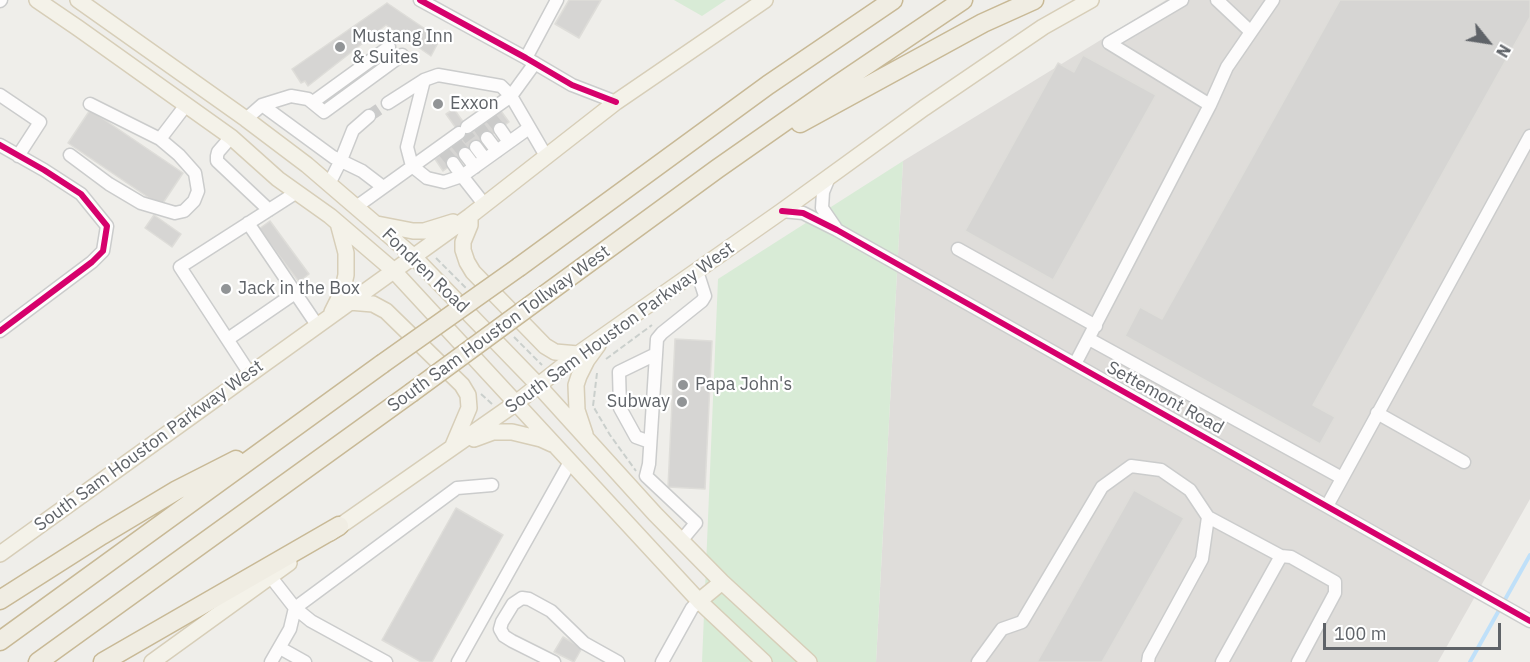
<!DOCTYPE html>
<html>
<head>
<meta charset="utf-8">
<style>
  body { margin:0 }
  #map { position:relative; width:1530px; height:662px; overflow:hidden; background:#efeeea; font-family:"IBM Plex Sans",sans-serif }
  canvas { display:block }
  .north { position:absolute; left:1458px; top:12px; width:60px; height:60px; -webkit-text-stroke:4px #fff; paint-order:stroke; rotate:120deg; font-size:16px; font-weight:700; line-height:24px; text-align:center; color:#5f6368 }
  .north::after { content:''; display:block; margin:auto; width:21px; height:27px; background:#5f6368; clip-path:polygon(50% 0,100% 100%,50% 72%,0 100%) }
  .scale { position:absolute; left:1323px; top:623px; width:178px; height:27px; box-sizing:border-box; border:3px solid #5f6368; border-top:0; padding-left:8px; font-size:18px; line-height:21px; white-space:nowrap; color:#5f6368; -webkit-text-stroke:4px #fff; paint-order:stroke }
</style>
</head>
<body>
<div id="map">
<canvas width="1530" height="662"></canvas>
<div class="north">N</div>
<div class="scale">100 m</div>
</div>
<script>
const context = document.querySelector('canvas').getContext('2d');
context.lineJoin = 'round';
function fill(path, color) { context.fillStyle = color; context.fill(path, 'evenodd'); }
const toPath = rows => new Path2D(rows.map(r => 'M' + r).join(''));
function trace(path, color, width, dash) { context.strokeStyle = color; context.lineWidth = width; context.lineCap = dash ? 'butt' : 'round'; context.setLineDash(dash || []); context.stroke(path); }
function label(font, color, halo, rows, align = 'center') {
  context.font = font + ' "IBM Plex Sans",sans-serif'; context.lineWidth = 4.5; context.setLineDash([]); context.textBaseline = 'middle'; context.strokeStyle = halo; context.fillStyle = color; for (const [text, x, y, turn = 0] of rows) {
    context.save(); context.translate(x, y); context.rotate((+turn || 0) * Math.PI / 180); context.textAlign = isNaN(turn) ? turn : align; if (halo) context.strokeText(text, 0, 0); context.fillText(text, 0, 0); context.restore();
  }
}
fill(toPath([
  [1166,0,1530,0,1530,499,1438,662,876,662,903,161]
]), '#dfddda');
fill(toPath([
  [674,0,726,0,702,16],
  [903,161,876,662,702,662,718,279]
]), '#d8ebd6');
trace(toPath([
  [1470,662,1530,555]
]), '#bfe0f9', 4);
const building = toPath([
  [569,0,601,0,579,38,555,24,569,0],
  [1340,0,1530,0,1530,17,1313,405,1335,417,1320,444,1125,336,1140,307,1162,319,1340,0],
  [387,3,440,39,431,56,386,25,308,86,305,81,301,83,292,69,387,3],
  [1083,55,1156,95,1053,280,965,231,1058,63,1074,72,1083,55],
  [454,109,471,133,501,111,509,122,443,171,435,159,463,138,446,114,454,109],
  [90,110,183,173,161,206,68,143,90,110],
  [154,215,181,234,172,247,145,228,154,215],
  [270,221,309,274,299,282,259,229,270,221],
  [675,339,712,341,705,489,668,487,675,339],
  [1134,490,1184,518,1102,662,1037,662,1134,490],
  [456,508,503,535,432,662,421,662,382,640,456,508],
  [563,637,582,648,574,662,554,652,563,637]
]);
fill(building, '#d6d5d3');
trace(building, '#deddd9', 1.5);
trace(toPath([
  [369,116,388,103],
  [491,118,500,129],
  [479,127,487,138],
  [463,130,476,147],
  [456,143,465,154],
  [444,152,453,163]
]), '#cbcbca', 12, [12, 6]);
const minor = toPath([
  [420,0,526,58,572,85,616,102],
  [1217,0,1251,32,1273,0],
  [0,1,1,0],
  [526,58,557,0],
  [0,95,40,122,18,156],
  [313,102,389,47],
  [388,103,424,80],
  [90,104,160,139],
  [262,105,333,157,362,171,383,187],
  [1210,105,1227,67,1251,32],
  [246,119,262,105,291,96,308,99,324,112,402,55],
  [467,127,511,96,535,63],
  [500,129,509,142],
  [231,137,218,152,217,156,217,161,269,210],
  [487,138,497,151],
  [0,145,44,170,81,194,107,226,103,251,92,262,0,331],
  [476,147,485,159],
  [465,154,475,167],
  [70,155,109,184,141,203,175,213,184,211,194,201,198,191,195,173,179,155,160,139,186,105],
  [453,163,462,176,529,128],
  [830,175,823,192,822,208,835,227],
  [329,184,341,160,353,130,369,116],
  [484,204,462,176,444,182,427,178,412,166,407,147,424,80,438,75,501,86,511,96,546,156],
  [356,207,459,133],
  [782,211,803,213,837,230,1530,621],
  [248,223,317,325],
  [958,249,1096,326],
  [228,339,295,293],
  [1089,339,1342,478],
  [1075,364,1210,105,1109,43,1182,0],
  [250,374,180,267,297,192],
  [1377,413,1464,462],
  [650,442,636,437,620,408,619,372,656,354],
  [1327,506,1530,136],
  [1208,517,1281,556],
  [681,541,696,523,646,476,649,464,657,339,662,333,702,301,705,296,697,271],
  [270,576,295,608,457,488,492,485],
  [280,648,305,662],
  [271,662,290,629,295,608,311,621,386,662],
  [458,662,570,462],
  [554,662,512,641,504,636,500,629,502,622,513,604,522,598,529,599,551,611,584,643,618,662],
  [662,662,692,608,699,601],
  [978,662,1002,629,1022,622,1102,487,1131,466,1161,470,1190,490,1208,517,1202,559,1149,656,1148,662],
  [1222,662,1281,556,1291,557,1335,582,1335,593,1298,662]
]);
const major = toPath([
  [37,0,78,28,231,137,278,179,330,216,393,270,699,601,764,662],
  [78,0,246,119,307,165,413,256,538,385,655,514,722,582,809,662],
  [470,216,470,225,463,242,463,250,467,262,473,272,545,346,555,352,578,354],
  [377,224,413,231,424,231,453,222],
  [349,302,373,304,386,311,462,385,468,395,469,408,452,448],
  [332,312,342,292,346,275,346,253,338,223],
  [585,434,577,410,576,385,579,376,587,360,598,345],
  [474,439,493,432,512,432,541,439,552,444],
  [330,533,516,403,578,354,782,211,924,108,1043,27,1091,0],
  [0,554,470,216,616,102,765,0],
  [699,601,722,582],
  [152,662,289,563]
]);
const highway = toPath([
  [800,123,983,23,1034,0],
  [519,267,768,85,893,0],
  [546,294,717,169,837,85,963,0],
  [0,600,102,535,177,490,236,460],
  [0,641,382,364],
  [38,662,411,393],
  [103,662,339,526]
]);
trace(minor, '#cbcccc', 15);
trace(major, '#d7ceb8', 18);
trace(highway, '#c8b996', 21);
trace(toPath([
  [436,258,466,288],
  [514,337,542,365],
  [606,359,652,325],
  [597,373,593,406,610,435,636,471],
  [481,394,492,404]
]), '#cacfcc', 2, [6, 3]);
trace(minor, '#fdfcfc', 12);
trace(major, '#f4f2e9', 15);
trace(highway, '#f0ede3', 18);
const highwayBridge = toPath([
  [382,364,519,267],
  [411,393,546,294]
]);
trace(highwayBridge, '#c8b996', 21, []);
trace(highwayBridge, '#f0ede3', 18);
trace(toPath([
  [420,0,526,58,572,85,616,102],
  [0,145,44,170,81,194,107,226,103,251,92,262,0,331],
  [782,211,803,213,837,230,1530,621]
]), '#d6006c', 6);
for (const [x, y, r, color] of [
  [340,47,6,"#919496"],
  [438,104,6,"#919496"],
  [226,289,6,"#919496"],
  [683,385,6,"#919496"],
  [682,402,6,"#919496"]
]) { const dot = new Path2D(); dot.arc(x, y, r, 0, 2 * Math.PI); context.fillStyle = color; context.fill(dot); trace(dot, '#fff', 2); }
label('18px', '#5f6368', '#fff', [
  ["Mustang Inn",352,37],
  ["& Suites",352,58],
  ["Exxon",450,104],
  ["Jack in the Box",238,289],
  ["Papa John's",695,385],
  ["Subway",670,402,"right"]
], 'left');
label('18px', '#5f6368', '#fff', [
  ["Fondren Road",425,271,44],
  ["South Sam Houston Parkway West",620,328,-36],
  ["South Sam Houston Tollway West",499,329,-36],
  ["Settemont Road",1165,398,29],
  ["South Sam Houston Parkway West",149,446,-36]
]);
</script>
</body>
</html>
